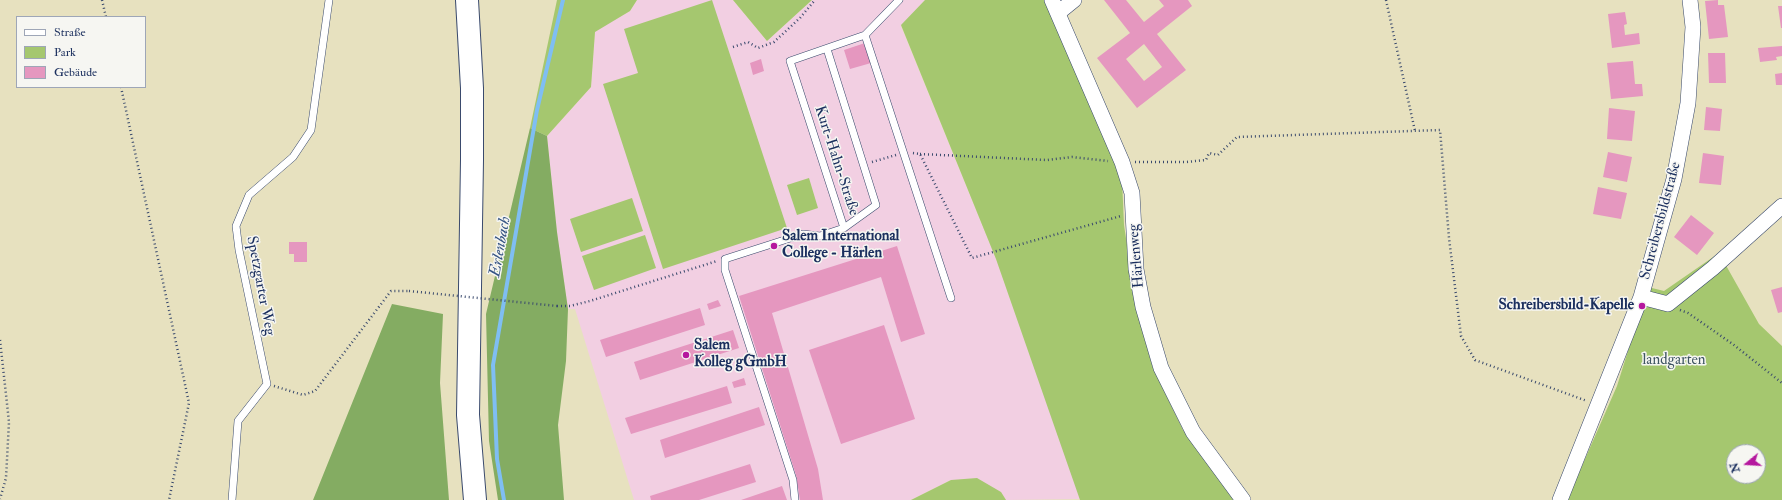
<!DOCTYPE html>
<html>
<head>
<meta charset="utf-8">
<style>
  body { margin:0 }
  #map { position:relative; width:1782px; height:500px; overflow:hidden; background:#e7e1bf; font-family:"IM FELL Double Pica",serif }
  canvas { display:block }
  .legend { position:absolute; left:16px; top:16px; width:130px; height:72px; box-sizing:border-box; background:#f6f6f2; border:1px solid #9ea6b7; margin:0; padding:5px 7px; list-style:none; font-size:12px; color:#1b2f5e }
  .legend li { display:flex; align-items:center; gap:8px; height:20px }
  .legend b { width:20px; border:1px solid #9ea6b7 }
  .north { position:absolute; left:1726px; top:444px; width:40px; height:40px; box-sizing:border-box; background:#f6f6f2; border:1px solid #9ea6b7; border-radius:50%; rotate:252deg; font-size:11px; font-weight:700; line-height:16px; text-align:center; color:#1b2f5e }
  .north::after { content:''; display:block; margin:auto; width:14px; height:18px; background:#b5179e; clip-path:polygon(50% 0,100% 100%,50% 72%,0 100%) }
</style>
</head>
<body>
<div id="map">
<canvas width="1782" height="500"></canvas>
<ul class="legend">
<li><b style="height:5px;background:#fff"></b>Straße</li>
<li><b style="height:11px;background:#a5c76f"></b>Park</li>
<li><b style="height:11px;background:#e597bf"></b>Gebäude</li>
</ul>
<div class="north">N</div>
</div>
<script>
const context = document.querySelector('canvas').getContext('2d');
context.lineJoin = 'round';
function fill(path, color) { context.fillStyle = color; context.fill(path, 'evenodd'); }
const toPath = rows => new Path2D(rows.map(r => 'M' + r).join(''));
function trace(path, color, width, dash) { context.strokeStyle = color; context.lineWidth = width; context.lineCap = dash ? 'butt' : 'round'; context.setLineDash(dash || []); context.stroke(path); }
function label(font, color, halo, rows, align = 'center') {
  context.font = font + ' "IM FELL Double Pica",serif'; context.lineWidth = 3; context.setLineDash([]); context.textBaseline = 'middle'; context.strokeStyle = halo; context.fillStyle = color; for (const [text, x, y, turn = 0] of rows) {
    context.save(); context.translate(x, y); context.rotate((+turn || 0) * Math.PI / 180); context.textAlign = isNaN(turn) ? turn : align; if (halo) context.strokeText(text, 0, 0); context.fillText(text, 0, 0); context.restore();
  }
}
fill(toPath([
  [637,0,733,0,767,41,812,0,925,0,901,26,996,259,1081,499,1006,500,1001,492,951,480,911,500,634,500,575,309,568,309,557,232,547,136,591,87,595,31,630,11]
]), '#f2cfe2');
fill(toPath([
  [557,0,637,0,630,11,595,32,591,87,547,136,530,128],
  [712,0,787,228,663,269,603,84,638,73,624,29],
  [733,0,812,0,767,41],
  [925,0,1045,0,1122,179,1124,225,1137,312,1153,368,1183,430,1236,500,1080,500,996,259,901,25],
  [809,178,818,208,797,215,787,185],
  [632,198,643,231,581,252,570,219],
  [645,235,656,268,594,290,582,256],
  [1719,253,1759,324,1782,346,1782,500,1567,500,1617,386,1648,287,1664,291],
  [1734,452,1758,452,1758,476,1734,476],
  [977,478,1001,492,1006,500,911,500,951,480]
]), '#a5c76f');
fill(toPath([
  [530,128,547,136,557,232,568,309,566,361,558,425,564,500,498,500,489,441,486,314],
  [392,304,443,314,440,383,449,500,313,500]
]), '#84ac62');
trace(toPath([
  [504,500,497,459,493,365,537,110,563,0]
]), '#7fbef3', 4);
fill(toPath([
  [1104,0,1126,0,1144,22,1164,6,1159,0,1188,0,1192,6,1157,34,1186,70,1137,108,1097,58,1130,33],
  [1144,44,1162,67,1144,81,1126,59],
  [1718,0,1718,5,1724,5,1728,37,1709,39,1705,1],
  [1778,6,1782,6,1782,28,1781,28],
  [1625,12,1627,24,1624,25,1625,35,1639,33,1640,44,1612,48,1608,14],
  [865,43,871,63,850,69,844,50],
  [1782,46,1782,56,1776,57,1777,60,1760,62,1758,48],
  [1708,53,1725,53,1726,83,1709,83],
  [761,59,764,71,753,75,750,63],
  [1633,61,1635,84,1642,84,1643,96,1611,99,1607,63],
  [1782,73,1782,85,1776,85,1775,74],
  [1706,107,1722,109,1720,131,1704,130],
  [1609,108,1635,111,1632,141,1607,139],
  [1608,152,1632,157,1627,182,1603,177],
  [1703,153,1724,156,1721,185,1699,183],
  [1598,187,1627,193,1621,219,1593,214],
  [1691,215,1714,233,1697,255,1674,237],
  [289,242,307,242,307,262,294,262,294,254,289,254],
  [897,246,925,334,901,342,881,277,772,313,818,469,823,500,800,500,796,475,739,296],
  [1782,287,1782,312,1778,313,1771,290],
  [718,300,721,306,709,310,707,304],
  [700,308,705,325,606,357,600,340],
  [884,325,915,419,841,444,809,350],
  [733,330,739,348,640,380,634,362],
  [744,378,746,385,734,388,732,382],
  [727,386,732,403,631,434,625,418],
  [759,407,765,425,665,458,660,440],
  [750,464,756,482,699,500,651,500,650,496],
  [782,486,787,500,741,500]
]), '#e597bf');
const service = toPath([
  [865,35,951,298],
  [844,228,790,61,865,35,899,0],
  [232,500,238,421,267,384,239,250,236,226,249,195,293,157,311,130,329,0],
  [795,500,793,480,725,270,725,259,803,234,820,236,844,228,876,205,827,49]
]);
const minor = toPath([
  [1052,0,1122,162,1132,193,1136,269,1143,307,1161,368,1193,432,1243,500],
  [1058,13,1074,0],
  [1641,297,1668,304,1713,268,1782,206],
  [1560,500,1641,297,1674,179,1688,103,1693,27,1690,0]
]);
const primary = toPath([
  [467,0,472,88,472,160,468,415,475,500]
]);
trace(service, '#3a4a6d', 8);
trace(minor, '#3a4a6d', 16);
trace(primary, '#3a4a6d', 24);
trace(toPath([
  [102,0,106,17],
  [1386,0,1415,131],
  [733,47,748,42,758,48,774,42,800,18,815,0],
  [121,87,189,403,169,500],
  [913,153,920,154,972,258,1121,216],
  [920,154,1047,160,1072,157,1108,161],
  [872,162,896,155],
  [1135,162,1186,162,1206,160,1209,153,1218,155,1237,137,1440,130,1449,238,1461,336,1475,360,1587,401],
  [557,306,570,306,590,301,717,261],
  [1680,310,1688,313,1734,345,1782,383],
  [0,340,9,422,6,478,0,499],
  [274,386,303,395,315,391,391,291,409,291]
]), '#3a4a6d', 2.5, [1, 3]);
trace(service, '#fff', 7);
trace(minor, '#fff', 15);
trace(primary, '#fff', 22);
trace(toPath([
  [409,291,557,306]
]), '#3a4a6d', 2.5, [1, 3]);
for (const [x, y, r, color] of [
  [774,246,4,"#b5179e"],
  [1642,306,4,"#b5179e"],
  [686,355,4,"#b5179e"]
]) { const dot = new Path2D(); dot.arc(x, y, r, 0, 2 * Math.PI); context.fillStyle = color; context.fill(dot); trace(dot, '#f6f6f2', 1.5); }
label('15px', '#1b2f5e', '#f6f6f2', [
  ["Kurt-Hahn-Straße",836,161,72],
  ["Schreibersbildstraße",1661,221,-75],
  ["Härlenweg",1137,256,-95],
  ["Spetzgarter Weg",260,286,79]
]);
label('bold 15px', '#1b2f5e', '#f6f6f2', [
  ["Salem International",782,237],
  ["College - Härlen",782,254],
  ["Schreibersbild-Kapelle",1634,306,"right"],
  ["Salem",694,346],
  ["Kolleg gGmbH",694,363]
], 'left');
label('15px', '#3e5562', '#f6f6f2', [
  ["landgarten",1674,361]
]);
label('italic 16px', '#345383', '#f6f6f2', [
  ["Erlenbach",501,247,-80]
]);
</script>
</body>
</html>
